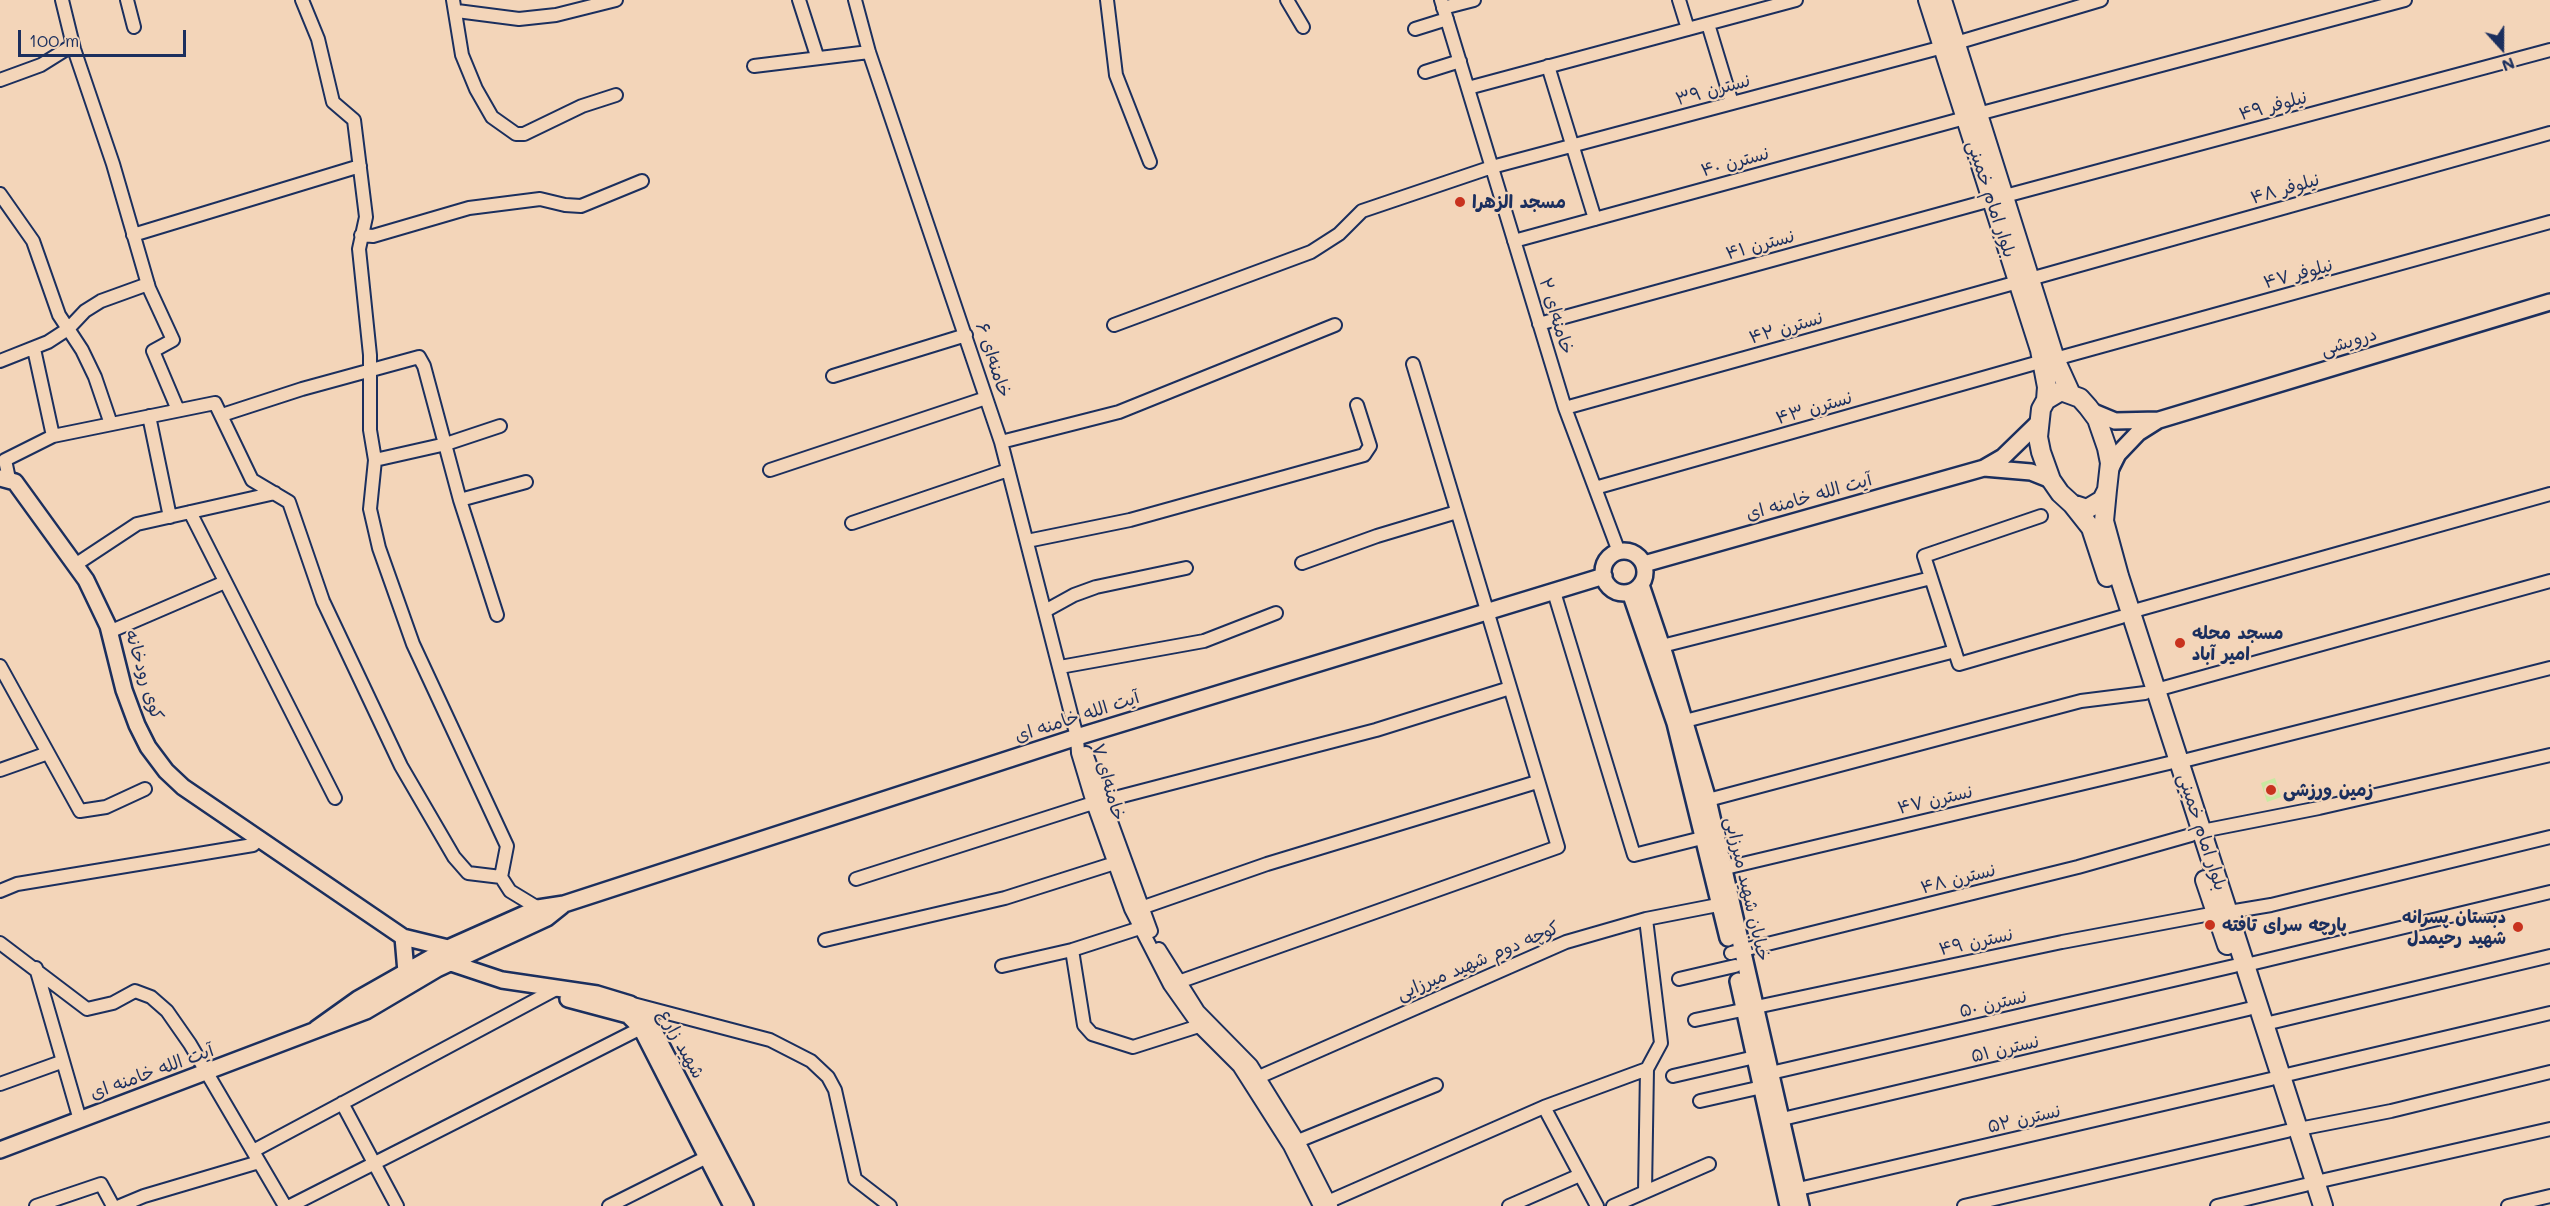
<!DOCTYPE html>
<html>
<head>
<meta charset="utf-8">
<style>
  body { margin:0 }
  #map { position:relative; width:2550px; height:1206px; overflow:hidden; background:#f3d5b9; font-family:Mali,sans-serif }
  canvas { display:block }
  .north { position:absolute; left:2472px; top:18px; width:60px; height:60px; -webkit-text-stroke:4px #f3d5b9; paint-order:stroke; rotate:159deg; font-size:16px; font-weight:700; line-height:24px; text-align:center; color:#1b2f5e }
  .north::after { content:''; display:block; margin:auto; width:21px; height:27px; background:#1b2f5e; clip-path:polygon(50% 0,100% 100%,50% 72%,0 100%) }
  .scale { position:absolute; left:18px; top:30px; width:168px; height:27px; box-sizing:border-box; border:3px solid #1b2f5e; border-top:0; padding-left:8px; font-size:18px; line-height:21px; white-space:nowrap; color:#1b2f5e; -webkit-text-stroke:4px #f3d5b9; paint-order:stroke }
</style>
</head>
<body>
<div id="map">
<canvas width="2550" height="1206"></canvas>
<div class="north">N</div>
<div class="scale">100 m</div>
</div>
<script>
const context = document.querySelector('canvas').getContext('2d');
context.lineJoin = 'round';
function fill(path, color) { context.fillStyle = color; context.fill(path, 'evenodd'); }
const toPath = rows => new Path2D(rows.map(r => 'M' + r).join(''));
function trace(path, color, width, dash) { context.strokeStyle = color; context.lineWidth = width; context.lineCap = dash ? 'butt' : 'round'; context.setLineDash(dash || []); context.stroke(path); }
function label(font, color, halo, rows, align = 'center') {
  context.font = font + ' Mali,"Playpen Sans Arabic",sans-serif'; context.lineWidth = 4.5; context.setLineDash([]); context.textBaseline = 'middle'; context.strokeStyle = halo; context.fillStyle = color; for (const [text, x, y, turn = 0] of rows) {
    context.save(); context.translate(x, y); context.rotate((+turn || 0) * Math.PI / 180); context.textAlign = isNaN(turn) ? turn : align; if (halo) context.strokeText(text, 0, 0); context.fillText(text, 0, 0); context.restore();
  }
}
fill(toPath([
  [2275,778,2281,797,2267,802,2261,783]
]), '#c7e9a1');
const minor = toPath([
  [62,0,74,49,113,164,149,288,173,340,153,351,178,410],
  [127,0,134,27],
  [302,0,318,39,333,102,354,120,366,217,359,249,370,355,370,430,375,460,370,509,379,548,413,644,507,846,501,877,510,891,538,908],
  [453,0,462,55,476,89,492,117,516,134,524,134,582,106,616,95],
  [799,0,817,56],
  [855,0,869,52,1001,442,1077,737,1078,753,1093,803,1131,909,1170,985,1199,1026,1239,1066,1290,1146,1320,1206],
  [1107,0,1116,75,1150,162],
  [1287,0,1303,27],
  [1441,0,1565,408,1619,552],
  [1679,0,1688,29],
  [1443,8,1474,0],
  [457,11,519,19,556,15,616,0],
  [1708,24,1732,103],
  [1415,29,1447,19],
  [1956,43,2101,0],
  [754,66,869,52],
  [1548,66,1595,219],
  [1425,72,1460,61],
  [0,80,41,65,73,45],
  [1468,88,1796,0],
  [1978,114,2405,0],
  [0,194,33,241,59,315,82,350,95,377,111,424],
  [2005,196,2550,50],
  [133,235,360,166],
  [361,235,373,236,469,208,540,199,565,205,581,206,642,181],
  [1514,241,1965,118],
  [2030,279,2550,133],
  [1539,324,1991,200],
  [1114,325,1311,252,1339,234,1362,211,1492,167,1943,47],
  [34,349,53,436],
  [2055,359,2550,222],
  [0,361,48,342,68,329,85,311,101,301,148,284],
  [833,376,966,335],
  [1565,408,2018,282],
  [222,415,302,389,419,357,424,366,460,500,497,615],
  [149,416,170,517],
  [1001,442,1119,412,1335,325],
  [375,460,446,444,500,426],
  [770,470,986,398],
  [9,479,5,460,53,436,215,403,252,480,289,502,323,601,401,766,454,857,468,873,501,877],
  [1595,488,2043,361],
  [460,500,526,482],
  [190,512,335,798],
  [2041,516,1924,556,1959,664,2121,617],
  [852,523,1008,470],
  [1027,541,1130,520,1364,455,1370,446,1357,405],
  [1302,563,1377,536,1457,512],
  [75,565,137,524,275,493],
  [1554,592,1634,855,1702,838],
  [1045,611,1074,595,1096,587,1186,568],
  [2130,612,2550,494],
  [109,632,225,582],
  [1662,646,1931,578],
  [0,666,80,811,106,807,145,789],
  [1060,667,1204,641,1276,613],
  [2156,690,2550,581],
  [1685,721,1955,651],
  [1086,753,1151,931],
  [2179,762,2550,668],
  [0,770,48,753],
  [1708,800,2081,701,2145,693],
  [1103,801,1376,730,1510,688],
  [2202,831,2319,808,2550,755],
  [1717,870,2169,763],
  [856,879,1093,803],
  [0,891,17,884,253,845,260,838],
  [1141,908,1267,864,1537,782],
  [2229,912,2271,905,2550,837],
  [825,940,1005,898,1115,863],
  [0,943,87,1009,113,1003,135,991,151,997,167,1011,190,1044,285,1206],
  [1159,949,1198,1011,1251,1065,1298,1141,1331,1206],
  [1072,950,1084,1025,1092,1034,1133,1047,1199,1026,1203,1022],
  [1731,953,2078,867,2191,835],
  [2246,965,2550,892],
  [1002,966,1072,950,1140,928],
  [36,968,80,1120],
  [1679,979,1735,966],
  [1170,985,1558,847,1413,364],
  [633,1004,770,1040,811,1061,828,1077,835,1090,855,1179,890,1206],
  [1695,1020,2062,942,2216,913],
  [2265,1024,2550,956],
  [1762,1075,2234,966],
  [1673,1076,1755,1057],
  [2282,1076,2550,1013],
  [1252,1080,1566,942,1646,919,1728,903],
  [0,1084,61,1062],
  [1700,1101,1762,1087],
  [342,1103,397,1206],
  [1544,1107,1647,1069],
  [1774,1121,2248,1009],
  [2299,1129,2391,1111,2550,1072],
  [1298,1141,1436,1085],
  [253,1151,558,988],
  [2316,1182,2550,1129],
  [1790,1191,2271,1079],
  [1645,1192,1647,1069,1661,1043,1646,919],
  [1323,1204,1544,1107,1597,1206],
  [36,1206,101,1184,113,1206],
  [120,1206,144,1196,259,1162],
  [290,1206,649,1024],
  [609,1206,713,1154],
  [1509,1206,1580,1175],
  [1613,1206,1709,1164],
  [1964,1206,2287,1131],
  [2217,1206,2305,1185],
  [2508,1206,2550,1196]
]);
const tertiary = toPath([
  [2091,411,2115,421,2159,420,2550,302],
  [1984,468,2031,472,2051,480],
  [2110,470,2118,454,2138,433,2157,421],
  [0,478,15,482,86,580,108,626,124,690,137,725,148,747,166,771,183,787,403,937,448,948],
  '1603 572a21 21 0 1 1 42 0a21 21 0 1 1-42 0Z',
  [1644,564,1984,468,2003,457,2039,422],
  [1641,585,1665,656,1708,800,1801,1206],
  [1630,592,1675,723,1728,938],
  [403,937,406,972],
  [451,963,502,980,597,994,630,1004,647,1018,745,1206],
  [1738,981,1788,1206],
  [568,999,628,1015,641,1028,732,1206],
  [316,1029,358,999,448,948,538,908,564,904,1077,737,1604,576],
  [0,1150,366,1011,437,969,547,918,562,906]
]);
const secondary = toPath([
  [1928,0,2040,350,2047,387,2046,400],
  [1942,0,2055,359,2070,392],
  [2061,391,2080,398,2088,407,2097,419,2107,448,2110,463,2107,490,2102,500,2087,509,2072,504,2060,493,2051,480,2041,452,2038,437,2041,409,2046,400,2061,391],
  [2107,490,2104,521,2119,576,2323,1206],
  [2072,504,2091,528,2107,577],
  [2205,880,2227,945]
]);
trace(minor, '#1b2f5e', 16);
trace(tertiary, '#1b2f5e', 20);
trace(secondary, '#1b2f5e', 22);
trace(minor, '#f3d5b9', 12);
trace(tertiary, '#f3d5b9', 15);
trace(secondary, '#f3d5b9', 18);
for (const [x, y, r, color] of [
  [1460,202,6,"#c8321e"],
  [2180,643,6,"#c8321e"],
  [2271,790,6,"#c8321e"],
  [2210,925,6,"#c8321e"],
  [2518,927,6,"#c8321e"]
]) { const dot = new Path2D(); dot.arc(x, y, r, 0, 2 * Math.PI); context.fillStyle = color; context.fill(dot); trace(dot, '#f3d5b9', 2); }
label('18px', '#1b2f5e', '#f3d5b9', [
  ["نسترن ۳۹",1713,90,-15],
  ["نیلوفر ۴۹",2273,106,-15],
  ["نسترن ۴۰",1735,162,-15],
  ["نیلوفر ۴۸",2285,189,-16],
  ["بلوار امام خمینی",1991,199,72],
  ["نسترن ۴۱",1760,245,-15],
  ["نیلوفر ۴۷",2298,274,-15],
  ["خامنه‌ای ۲",1556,316,73],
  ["نسترن ۴۲",1786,328,-16],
  ["درویشی",2349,342,-17],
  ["خامنه‌ای ۶",993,360,72],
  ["نسترن ۴۳",1814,408,-16],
  ["آیت الله خامنه ای",1809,497,-16],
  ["کوی رودخانه",144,675,73],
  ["آیت الله خامنه ای",1077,717,-18],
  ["خامنه‌ای ۷",1108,782,74],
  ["نسترن ۴۷",1935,800,-13],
  ["بلوار امام خمینی",2202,832,72],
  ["نسترن ۴۸",1958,879,-14],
  ["خیابان شهید میرزایی",1747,889,77],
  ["نسترن ۴۹",1976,942,-12],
  ["کوچه دوم شهید میرزایی",1478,961,-23],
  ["نسترن ۵۰",1993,1004,-13],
  ["شهید زارع",681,1044,61],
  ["نسترن ۵۱",2005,1049,-13],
  ["آیت الله خامنه ای",152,1072,-20],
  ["نسترن ۵۲",2024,1119,-13]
]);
label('bold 18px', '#1b2f5e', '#f3d5b9', [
  ["مسجد الزهرا",1472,202],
  ["مسجد محله",2192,633],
  ["امیر آباد",2192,654],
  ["زمین ورزشی",2283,790],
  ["دبستان پسرانه",2506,917,"right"],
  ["شهید رحیمدل",2506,938,"right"],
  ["پارچه سرای تافته",2222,925]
], 'left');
</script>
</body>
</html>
